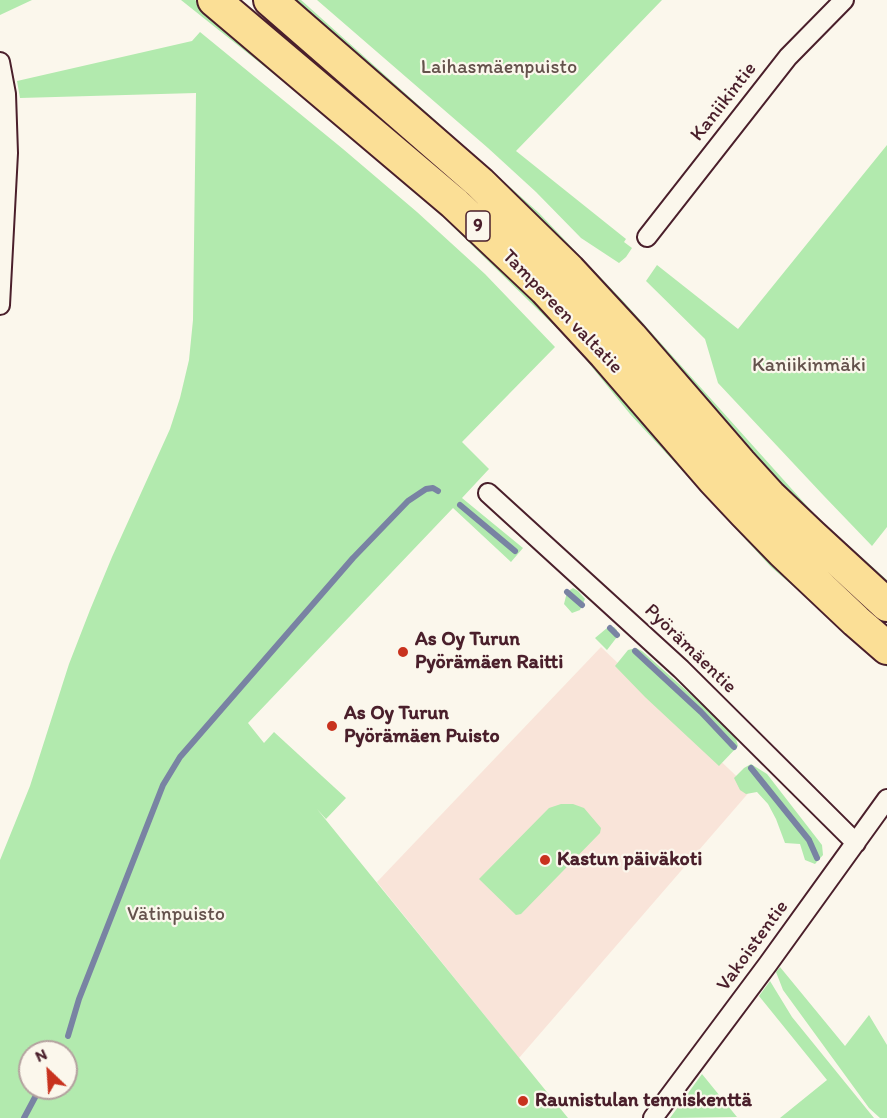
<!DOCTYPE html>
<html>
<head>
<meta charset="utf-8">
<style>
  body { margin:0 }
  #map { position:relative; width:887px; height:1118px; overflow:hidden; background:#fbf7ec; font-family:Itim,sans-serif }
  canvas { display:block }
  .north { position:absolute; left:18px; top:1040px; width:60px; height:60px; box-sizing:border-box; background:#fbf7ec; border:2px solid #b4a19f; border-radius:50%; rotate:335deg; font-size:16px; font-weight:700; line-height:24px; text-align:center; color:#4a1f2b }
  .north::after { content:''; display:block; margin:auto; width:21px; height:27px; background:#c8321e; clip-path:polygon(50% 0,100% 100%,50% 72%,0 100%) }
</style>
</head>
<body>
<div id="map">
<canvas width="887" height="1118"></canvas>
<div class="north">N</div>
</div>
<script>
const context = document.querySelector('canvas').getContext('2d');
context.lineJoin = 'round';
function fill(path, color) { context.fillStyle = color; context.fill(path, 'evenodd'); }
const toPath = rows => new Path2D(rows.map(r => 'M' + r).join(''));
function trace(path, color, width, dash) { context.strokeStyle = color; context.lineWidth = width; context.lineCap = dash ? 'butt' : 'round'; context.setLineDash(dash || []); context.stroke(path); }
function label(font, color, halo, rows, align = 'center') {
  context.font = font + ' Itim,sans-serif'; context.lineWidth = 4.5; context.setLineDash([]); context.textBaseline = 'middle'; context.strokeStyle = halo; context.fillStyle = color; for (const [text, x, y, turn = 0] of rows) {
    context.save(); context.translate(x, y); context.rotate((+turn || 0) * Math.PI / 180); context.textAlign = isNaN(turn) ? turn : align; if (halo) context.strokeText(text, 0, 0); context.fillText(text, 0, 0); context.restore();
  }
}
fill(toPath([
  [601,647,751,790,519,1058,377,882]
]), '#f9e4d9');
fill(toPath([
  [0,0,32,0,0,15],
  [181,0,195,0,448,212,887,662,887,667,771,567,630,414,574,345,442,216,304,98],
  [285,0,301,0,539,213,624,302,816,516,887,580,887,590],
  [317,0,662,0,516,151,626,239,624,242,632,248,626,257,619,263,581,238,536,192,488,148],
  [200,32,343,149,417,212,485,274,555,347,462,442,489,469,462,498,523,548,511,562,453,508,248,723,264,743,274,732,346,798,326,819,317,809,568,1118,0,1118,0,860,30,786,69,664,90,610,112,557,170,429,180,398,189,360,193,320,196,93,20,98,17,81,192,41],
  [30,1052,66,1052,66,1088,30,1088],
  [887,145,887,527,872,546,824,496,718,383,705,339,646,281,657,265,738,329],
  [573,588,578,591,585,599,580,610,572,613,564,604,567,592],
  [614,627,617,630,617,637,607,650,595,638,607,628],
  [636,648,642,651,714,715,736,739,738,746,719,766,645,697,615,666,628,650],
  [751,764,767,774,822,845,823,855,815,864,805,860,800,844,785,843,776,819,768,804,757,792,746,794,740,790,734,778,744,768],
  [561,804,573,804,584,808,601,828,600,833,521,914,516,915,479,879,549,808],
  [780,967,845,1046,869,1015,887,1045,887,1118,880,1118,869,1108,783,990,776,972],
  [770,981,792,1017,874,1118,780,1118,827,1080,759,996],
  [702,1074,737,1117,670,1118]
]), '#b2eaae');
trace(toPath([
  [460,505,515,551],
  [567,592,582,605],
  [610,628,617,635],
  [635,651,701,712,734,747],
  [751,768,809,840,817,858],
  [68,1036,79,999,163,785,180,757,353,558,408,501,426,489,433,488,438,491],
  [24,1118,40,1088]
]), '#7983a3', 6);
const street = toPath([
  [0,62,6,94,8,153,0,305],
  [647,237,788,57,844,0],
  [488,493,681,669,856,843],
  [653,1118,768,964,887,799]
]);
const highway = toPath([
  [214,0,454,203,545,289,605,354,714,480,745,513,783,552,856,621,887,648],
  [270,0,480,183,569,270,631,337,740,463,770,496,811,535,887,605]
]);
trace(street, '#4a1f2b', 22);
trace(highway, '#4a1f2b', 36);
trace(street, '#fbf7ec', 18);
trace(highway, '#fbdf96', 32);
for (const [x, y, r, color] of [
  [403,652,6,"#c8321e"],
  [332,726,6,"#c8321e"],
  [545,860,6,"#c8321e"],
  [523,1101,6,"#c8321e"]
]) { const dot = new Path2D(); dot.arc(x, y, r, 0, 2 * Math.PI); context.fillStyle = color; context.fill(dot); trace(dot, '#fbf7ec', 2); }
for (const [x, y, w] of [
  [478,226,24]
]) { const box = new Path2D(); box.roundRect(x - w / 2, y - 15, w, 30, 4.5); context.fillStyle = '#fbf7ec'; context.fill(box); trace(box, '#4a1f2b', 1.5); }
label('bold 18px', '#4a1f2b', null, [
  ["9",478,226]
]);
label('20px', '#64524c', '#fbf7ec', [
  ["Laihasmäenpuisto",499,68],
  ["Kaniikinmäki",809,366],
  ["Vätinpuisto",176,915]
]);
label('20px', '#4a1f2b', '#fbf7ec', [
  ["Kaniikintie",724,102,-52],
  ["Tampereen valtatie",562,312,46],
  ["Pyörämäentie",690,649,44],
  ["Vakoistentie",753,946,-54]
]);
label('bold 20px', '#4a1f2b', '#fbf7ec', [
  ["As Oy Turun",415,640],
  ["Pyörämäen Raitti",415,663],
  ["As Oy Turun",344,714],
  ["Pyörämäen Puisto",344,737],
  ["Kastun päiväkoti",557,860],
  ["Raunistulan tenniskenttä",535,1101]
], 'left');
</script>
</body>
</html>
